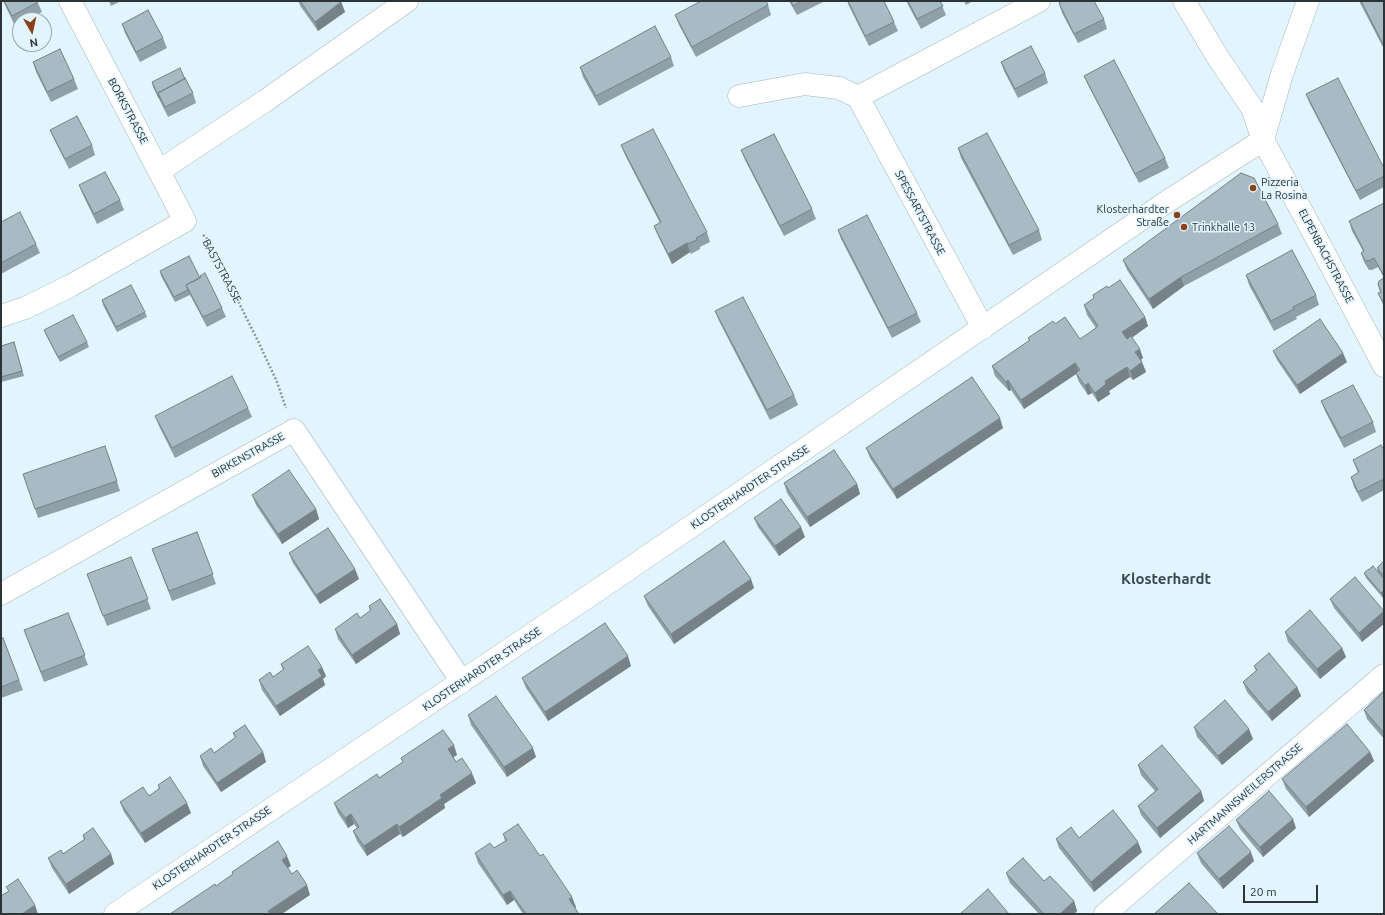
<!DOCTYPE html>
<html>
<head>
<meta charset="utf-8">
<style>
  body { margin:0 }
  #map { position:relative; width:1385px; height:915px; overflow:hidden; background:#e2f4fd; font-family:Ubuntu,sans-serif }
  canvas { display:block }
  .frame { position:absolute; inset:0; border:2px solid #2d3437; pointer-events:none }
  .north { position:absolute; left:12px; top:12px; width:40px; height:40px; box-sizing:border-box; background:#e2f4fd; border:1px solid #9aa7ae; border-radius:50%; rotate:171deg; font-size:11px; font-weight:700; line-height:16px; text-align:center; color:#2d3437 }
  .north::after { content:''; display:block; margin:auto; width:14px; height:18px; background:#88431a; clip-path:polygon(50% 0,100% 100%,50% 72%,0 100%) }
  .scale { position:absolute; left:1243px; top:885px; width:75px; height:18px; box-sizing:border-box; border:2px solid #2d3437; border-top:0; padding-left:5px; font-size:12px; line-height:14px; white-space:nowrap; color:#2d3437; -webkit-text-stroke:3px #e2f4fd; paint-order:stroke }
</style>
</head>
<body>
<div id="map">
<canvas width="1385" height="915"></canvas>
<div class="frame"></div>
<div class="north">N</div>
<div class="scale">20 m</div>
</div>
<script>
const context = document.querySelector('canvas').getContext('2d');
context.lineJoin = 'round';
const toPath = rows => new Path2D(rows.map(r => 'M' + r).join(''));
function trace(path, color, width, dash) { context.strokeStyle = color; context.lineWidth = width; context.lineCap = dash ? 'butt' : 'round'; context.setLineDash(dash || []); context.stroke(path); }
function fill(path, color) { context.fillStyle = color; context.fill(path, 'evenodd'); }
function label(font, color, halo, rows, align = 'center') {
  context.font = font + ' Ubuntu,sans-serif'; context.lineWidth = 3; context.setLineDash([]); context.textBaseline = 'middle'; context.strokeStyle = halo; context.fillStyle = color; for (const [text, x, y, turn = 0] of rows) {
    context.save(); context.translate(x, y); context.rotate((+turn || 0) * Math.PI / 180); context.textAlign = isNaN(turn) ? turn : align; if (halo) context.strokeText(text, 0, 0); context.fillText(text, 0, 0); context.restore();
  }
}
const minor = toPath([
  [1184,1,1217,56,1252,108,1263,140,1320,245,1384,366],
  [739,96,805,84,839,88,858,97,983,328],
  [858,97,1039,1],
  [159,171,265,101,407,1],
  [1,316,25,308,70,286,185,221,70,1],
  [1,594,294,430,462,682],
  [115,914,595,592,1168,201,1263,140,1282,74,1308,1],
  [1105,914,1384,675]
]);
trace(minor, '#a3b5bd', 23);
trace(toPath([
  [203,235,206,237,258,341,277,382,286,408]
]), '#8b979d', 2.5, [2, 2]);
trace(minor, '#fff', 22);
fill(toPath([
  [3,1,37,1,42,12,26,20,20,20,20,23,15,26],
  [109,1,121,1,111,6],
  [298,1,341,1,345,12,318,31,301,7],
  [789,1,823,1,823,2,797,15],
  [847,1,884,1,894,22,898,31,869,46,849,6],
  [906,1,940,1,946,15,921,29],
  [964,1,973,1,966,5],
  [1359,1,1384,1,1384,49],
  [1059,3,1104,19,1107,29,1078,43,1062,13],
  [768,5,771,15,696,57,679,25,675,15],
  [122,24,163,38,167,48,140,62,125,33],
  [671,57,674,66,599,106,583,77,580,67],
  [33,62,74,79,78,89,51,102,36,72],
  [1001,62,1045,73,1048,83,1018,98,1004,71],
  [1084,76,1165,158,1169,168,1139,183,1088,85],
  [152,82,193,93,196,103,168,117,153,87],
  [1306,94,1384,168,1384,187,1360,200,1310,104],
  [50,130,92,145,95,155,69,169,54,139],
  [621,145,707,232,710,242,700,247,700,249,691,254,690,252,672,264,658,236,654,226,660,223,625,155],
  [958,148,1039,230,1042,240,1013,255,961,158],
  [741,150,812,209,816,219,784,236,745,160],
  [79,185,120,200,124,210,97,224,83,195],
  [1384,203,1384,307,1378,293,1380,292,1378,284,1384,278,1378,267,1372,270,1369,270,1364,262,1361,253,1363,251,1352,231,1349,221],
  [1,222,36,244,40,253,1,274],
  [1278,224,1282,234,1184,286,1153,309,1127,270,1123,260],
  [838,230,917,313,921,322,892,338,841,239],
  [160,271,200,278,222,308,226,317,207,327,190,295,175,302,161,276],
  [1246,275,1316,295,1319,305,1296,317,1297,319,1274,331,1249,285],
  [1108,288,1145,317,1148,326,1132,337,1143,358,1141,360,1146,372,1133,380,1130,377,1120,383,1109,391,1110,394,1098,402,1092,393,1088,395,1079,382,1076,374,1024,409,1011,390,1009,391,995,376,992,366,1029,341,1028,338,1055,324,1080,339,1096,328,1087,315,1084,305,1094,298,1093,295],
  [102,300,145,312,147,317,117,332,103,305],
  [715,311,794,395,798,405,770,420,719,321],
  [44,330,87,342,89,347,60,362,46,335],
  [14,342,24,376,1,382,1,346],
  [1273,351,1347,362,1300,394,1277,360],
  [1321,401,1373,422,1376,432,1344,448,1325,411],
  [248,408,252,417,175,458,159,426,155,416],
  [1003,428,897,499,870,458,866,448],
  [1384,450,1384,490,1362,502,1354,487,1351,477,1358,473,1353,460],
  [109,456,120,491,38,518,35,509],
  [784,483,857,484,860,494,810,527,787,493],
  [252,495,316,509,319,519,282,544,256,505],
  [754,518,805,537,779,556,758,527],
  [197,532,216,584,172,601,152,549],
  [289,553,359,579,320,604,293,563],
  [131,557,151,609,107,626,87,574],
  [1384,561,1384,597,1383,598,1366,578,1364,573,1378,572,1377,568],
  [754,588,674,644,648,606,644,596],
  [1330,599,1384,611,1362,642,1334,608],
  [369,606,397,624,400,634,356,664,338,639,335,629,360,618,370,611],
  [68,613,88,665,44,682,24,630],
  [1285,632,1342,648,1346,657,1320,679,1288,642],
  [3,638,23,690,1,698,1,639],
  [281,664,326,676,323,679,325,685,280,716,262,690,259,680,273,677,283,670],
  [631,666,548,721,526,688,522,678],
  [1254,666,1297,687,1301,696,1272,721,1247,692,1243,682,1256,671],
  [1384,691,1384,739,1367,719,1364,710],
  [468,715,536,757,507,777,471,725],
  [1194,727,1253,739,1222,765,1197,737],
  [233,733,263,752,266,762,221,792,203,766,200,756,214,753,235,738],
  [1370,752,1374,761,1309,817,1286,789,1282,779],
  [457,755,453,757,456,762,476,783,444,804,445,808,403,837,400,834,367,856,357,841,353,831,357,828,354,824,348,828,338,813,334,803,379,778,403,762,401,758],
  [1138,765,1201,791,1204,801,1160,838,1141,815,1138,806,1155,791,1141,775],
  [158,785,191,813,145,843,124,812,120,802,149,796,159,789],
  [1236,820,1296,828,1263,857,1240,829],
  [503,834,540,856,576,907,575,908,579,914,523,914,514,900,507,905,478,863,475,853,494,848,505,841],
  [83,835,111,854,114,864,69,894,52,868,48,858,63,854,84,840],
  [1079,838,1142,852,1094,892,1059,848,1056,839],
  [1197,853,1254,861,1223,889,1201,863],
  [1006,873,1044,881,1074,901,1077,911,1074,914,1039,914,1010,883]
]), '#90a0a8');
fill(toPath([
  [341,2,345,12,318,31,315,22],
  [687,243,690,252,672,264,668,254],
  [1181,277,1184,286,1153,309,1149,299],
  [1145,317,1148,326,1126,342,1122,332],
  [1140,349,1143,358,1139,361,1135,352],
  [1343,353,1347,362,1300,394,1297,385],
  [1142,362,1146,372,1133,380,1130,371],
  [1075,363,1079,372,1024,409,1021,400],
  [1127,367,1130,377,1109,391,1110,394,1098,402,1095,393,1105,381],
  [1008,380,1011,390,1009,391,1006,382],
  [1088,383,1092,393,1088,395,1085,386],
  [1000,418,1003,428,897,499,893,489],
  [857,484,860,494,810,527,807,517],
  [316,509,319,519,282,544,278,534],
  [801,527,805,537,779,556,775,546],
  [355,569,359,579,320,604,316,595],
  [751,579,754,588,674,644,671,634],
  [1384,590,1384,597,1383,598,1381,593],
  [1384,611,1384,624,1362,642,1359,633],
  [397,624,400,634,356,664,352,655],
  [1342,648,1346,657,1320,679,1317,669],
  [628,656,631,666,548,721,545,712],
  [322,667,326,676,323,679,325,685,280,716,276,706],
  [1297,687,1301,696,1272,721,1268,712],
  [1249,729,1253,739,1222,765,1218,756],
  [454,745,457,755,451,759,448,749],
  [533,748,536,757,507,777,504,767],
  [263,752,266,762,221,792,217,783],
  [1370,752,1374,761,1309,817,1306,807],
  [472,773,476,783,444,804,445,808,403,837,399,827,440,795],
  [1201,791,1204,801,1160,838,1157,828],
  [187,803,191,813,145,843,141,833],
  [351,814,354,824,348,828,345,818],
  [1293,819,1296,828,1263,857,1260,847],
  [397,824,400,834,367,856,364,846],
  [1138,842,1142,852,1094,892,1091,882],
  [1251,852,1254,861,1223,889,1219,879],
  [111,854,114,864,69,894,66,884],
  [287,856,291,866,285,870,282,860],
  [307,885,310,895,282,914,269,914,268,911],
  [510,891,514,900,507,905,503,895],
  [572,897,576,907,573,909,569,899],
  [1074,901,1077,911,1074,914,1060,914],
  [35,905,38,914,22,914]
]), '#768288');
const building = toPath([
  [4,1,37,1,38,2,12,16,4,1],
  [300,1,341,1,341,2,315,22,300,1],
  [701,1,766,1,768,5,692,47,675,15,701,1],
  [791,1,802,1,793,6,791,1],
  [848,1,884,1,894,22,865,36,848,1],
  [908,1,940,1,943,6,917,19,908,1],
  [1063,1,1094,1,1104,19,1074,34,1059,3,1063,1],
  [1361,1,1384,1,1384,46,1361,1],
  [148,10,163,38,136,52,122,24,148,10],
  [655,26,671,57,596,96,580,67,655,26],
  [1031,46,1045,73,1015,89,1001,62,1031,46],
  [60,49,74,79,47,92,33,62,60,49],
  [1114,60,1165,158,1135,174,1084,76,1114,60],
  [180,68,185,79,158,93,159,98,152,82,180,68],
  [185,78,193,93,165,107,158,93,185,78],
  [1338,78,1384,168,1384,176,1356,191,1306,94,1338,78],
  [77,116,92,145,65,159,50,130,77,116],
  [653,129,707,232,696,238,697,240,687,244,687,243,668,254,654,226,661,222,621,145,653,129],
  [987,133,1039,230,1009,245,958,148,987,133],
  [774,134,812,209,780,226,741,150,774,134],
  [105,172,120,200,94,214,79,185,105,172],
  [1241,173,1254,178,1278,224,1181,277,1149,299,1123,260,1241,173],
  [1384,203,1384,276,1374,258,1368,261,1365,260,1361,253,1364,251,1349,221,1384,203],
  [20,212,36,244,1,263,1,222,20,212],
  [867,215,917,313,888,328,838,230,867,215],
  [1292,250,1316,295,1293,307,1294,309,1271,321,1246,275,1292,250],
  [189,256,200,278,186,285,188,290,174,297,160,271,189,256],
  [205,273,222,308,203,317,186,285,201,277,200,276,205,273],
  [1384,278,1384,304,1378,293,1381,292,1378,284,1379,281,1384,278],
  [1120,280,1145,317,1122,332,1127,339,1131,336,1140,349,1135,352,1142,362,1130,371,1127,367,1105,381,1106,384,1095,393,1088,383,1085,386,1076,373,1080,370,1075,363,1021,400,1008,380,1006,382,992,366,1030,340,1028,338,1053,321,1055,324,1065,317,1080,339,1089,333,1098,326,1084,305,1094,298,1093,295,1107,286,1108,288,1120,280],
  [131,285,145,312,116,327,102,300,131,285],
  [743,297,794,395,767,410,715,311,743,297],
  [73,315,87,342,58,357,44,330,73,315],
  [1320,319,1343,353,1297,385,1273,351,1320,319],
  [14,342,22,371,1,377,1,346,14,342],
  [232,376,248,408,172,448,155,416,232,376],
  [972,377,1000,418,893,489,866,448,972,377],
  [1353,385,1373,422,1341,438,1321,401,1353,385],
  [1381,445,1384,450,1384,479,1358,492,1351,477,1359,472,1353,460,1381,445],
  [105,446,117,481,35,509,23,474,105,446],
  [834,450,857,484,807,517,784,483,834,450],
  [289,470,316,509,278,534,252,495,289,470],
  [781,499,801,527,775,546,754,518,781,499],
  [328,528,355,569,316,595,289,553,328,528],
  [197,532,213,574,169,591,152,549,197,532],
  [724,541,751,579,671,634,644,596,724,541],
  [131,557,148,599,103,616,87,574,131,557],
  [1384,561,1384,576,1377,568,1384,561],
  [1373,566,1384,579,1384,590,1381,593,1364,573,1373,566],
  [1355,577,1384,611,1359,633,1330,599,1355,577],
  [380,599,397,624,352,655,335,629,357,613,360,618,371,610,369,606,380,599],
  [1310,610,1342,648,1317,669,1285,632,1310,610],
  [68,613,85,655,41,672,24,630,68,613],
  [605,623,628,656,545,712,522,678,605,623],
  [3,638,19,680,1,687,1,639,3,638],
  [308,646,322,667,318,670,322,676,276,706,259,680,270,672,273,677,284,669,281,664,308,646],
  [1269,653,1297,687,1268,712,1243,682,1257,670,1254,666,1269,653],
  [1384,691,1384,733,1364,710,1384,691],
  [496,696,533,748,504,767,468,715,496,696],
  [1225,700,1249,729,1218,756,1194,727,1225,700],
  [1347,724,1370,752,1306,807,1282,779,1347,724],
  [245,725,263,752,217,783,200,756,211,748,214,753,236,737,233,733,245,725],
  [443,730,454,745,448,749,456,762,462,758,472,773,440,795,442,798,399,827,397,824,364,846,353,831,359,827,351,814,345,818,334,803,377,774,379,778,403,762,401,758,443,730],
  [1162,745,1201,791,1157,828,1138,806,1158,789,1138,765,1162,745],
  [170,777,187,803,141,833,120,802,143,787,149,796,160,788,158,785,170,777],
  [1269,791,1293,819,1260,847,1236,820,1269,791],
  [1113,810,1138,842,1091,882,1056,839,1071,827,1079,838,1113,810],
  [518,824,540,856,543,854,572,897,569,899,579,914,526,914,510,891,503,895,475,853,490,843,494,848,507,840,503,834,518,824],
  [1229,826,1251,852,1219,879,1197,853,1229,826],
  [93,828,111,854,66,884,48,858,61,850,63,854,73,847,85,839,83,835,93,828],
  [278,841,287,856,282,860,292,874,297,870,307,885,268,911,270,914,170,914,215,884,216,886,233,874,232,872,278,841],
  [1023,858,1044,881,1050,876,1074,901,1060,914,1044,914,1006,873,1023,858],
  [18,879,35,905,22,914,1,914,1,896,9,891,6,887,18,879],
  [1189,883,1218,914,1154,914,1189,883],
  [988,889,1009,914,960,914,988,889]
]);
fill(building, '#a8bac3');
trace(building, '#768288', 1);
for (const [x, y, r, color] of [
  [1253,188,4,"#88431a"],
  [1177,215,4,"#88431a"],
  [1184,227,4,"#88431a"]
]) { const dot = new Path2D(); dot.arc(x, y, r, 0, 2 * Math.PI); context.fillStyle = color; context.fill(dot); trace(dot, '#e2f4fd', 1.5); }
label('11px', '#2d3437', '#e2f4fd', [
  ["BORKSTRASSE",128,111,62],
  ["SPESSARTSTRASSE",920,213,62],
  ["ELPENBACHSTRASSE",1326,256,62],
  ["BASTSTRASSE",222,271,62],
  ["BIRKENSTRASSE",248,455,-29],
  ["KLOSTERHARDTER STRASSE",750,487,-34],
  ["KLOSTERHARDTER STRASSE",482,669,-34],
  ["HARTMANNSWEILERSTRASSE",1245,794,-41],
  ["KLOSTERHARDTER STRASSE",212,848,-34]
]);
label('11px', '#2d3437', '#e2f4fd', [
  ["Pizzeria",1261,182],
  ["La Rosina",1261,195],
  ["Klosterhardter",1169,209,"right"],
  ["Straße",1169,222,"right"],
  ["Trinkhalle 13",1192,227]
], 'left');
label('bold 15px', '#38484f', '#e2f4fd', [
  ["Klosterhardt",1166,579]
]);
</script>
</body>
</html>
